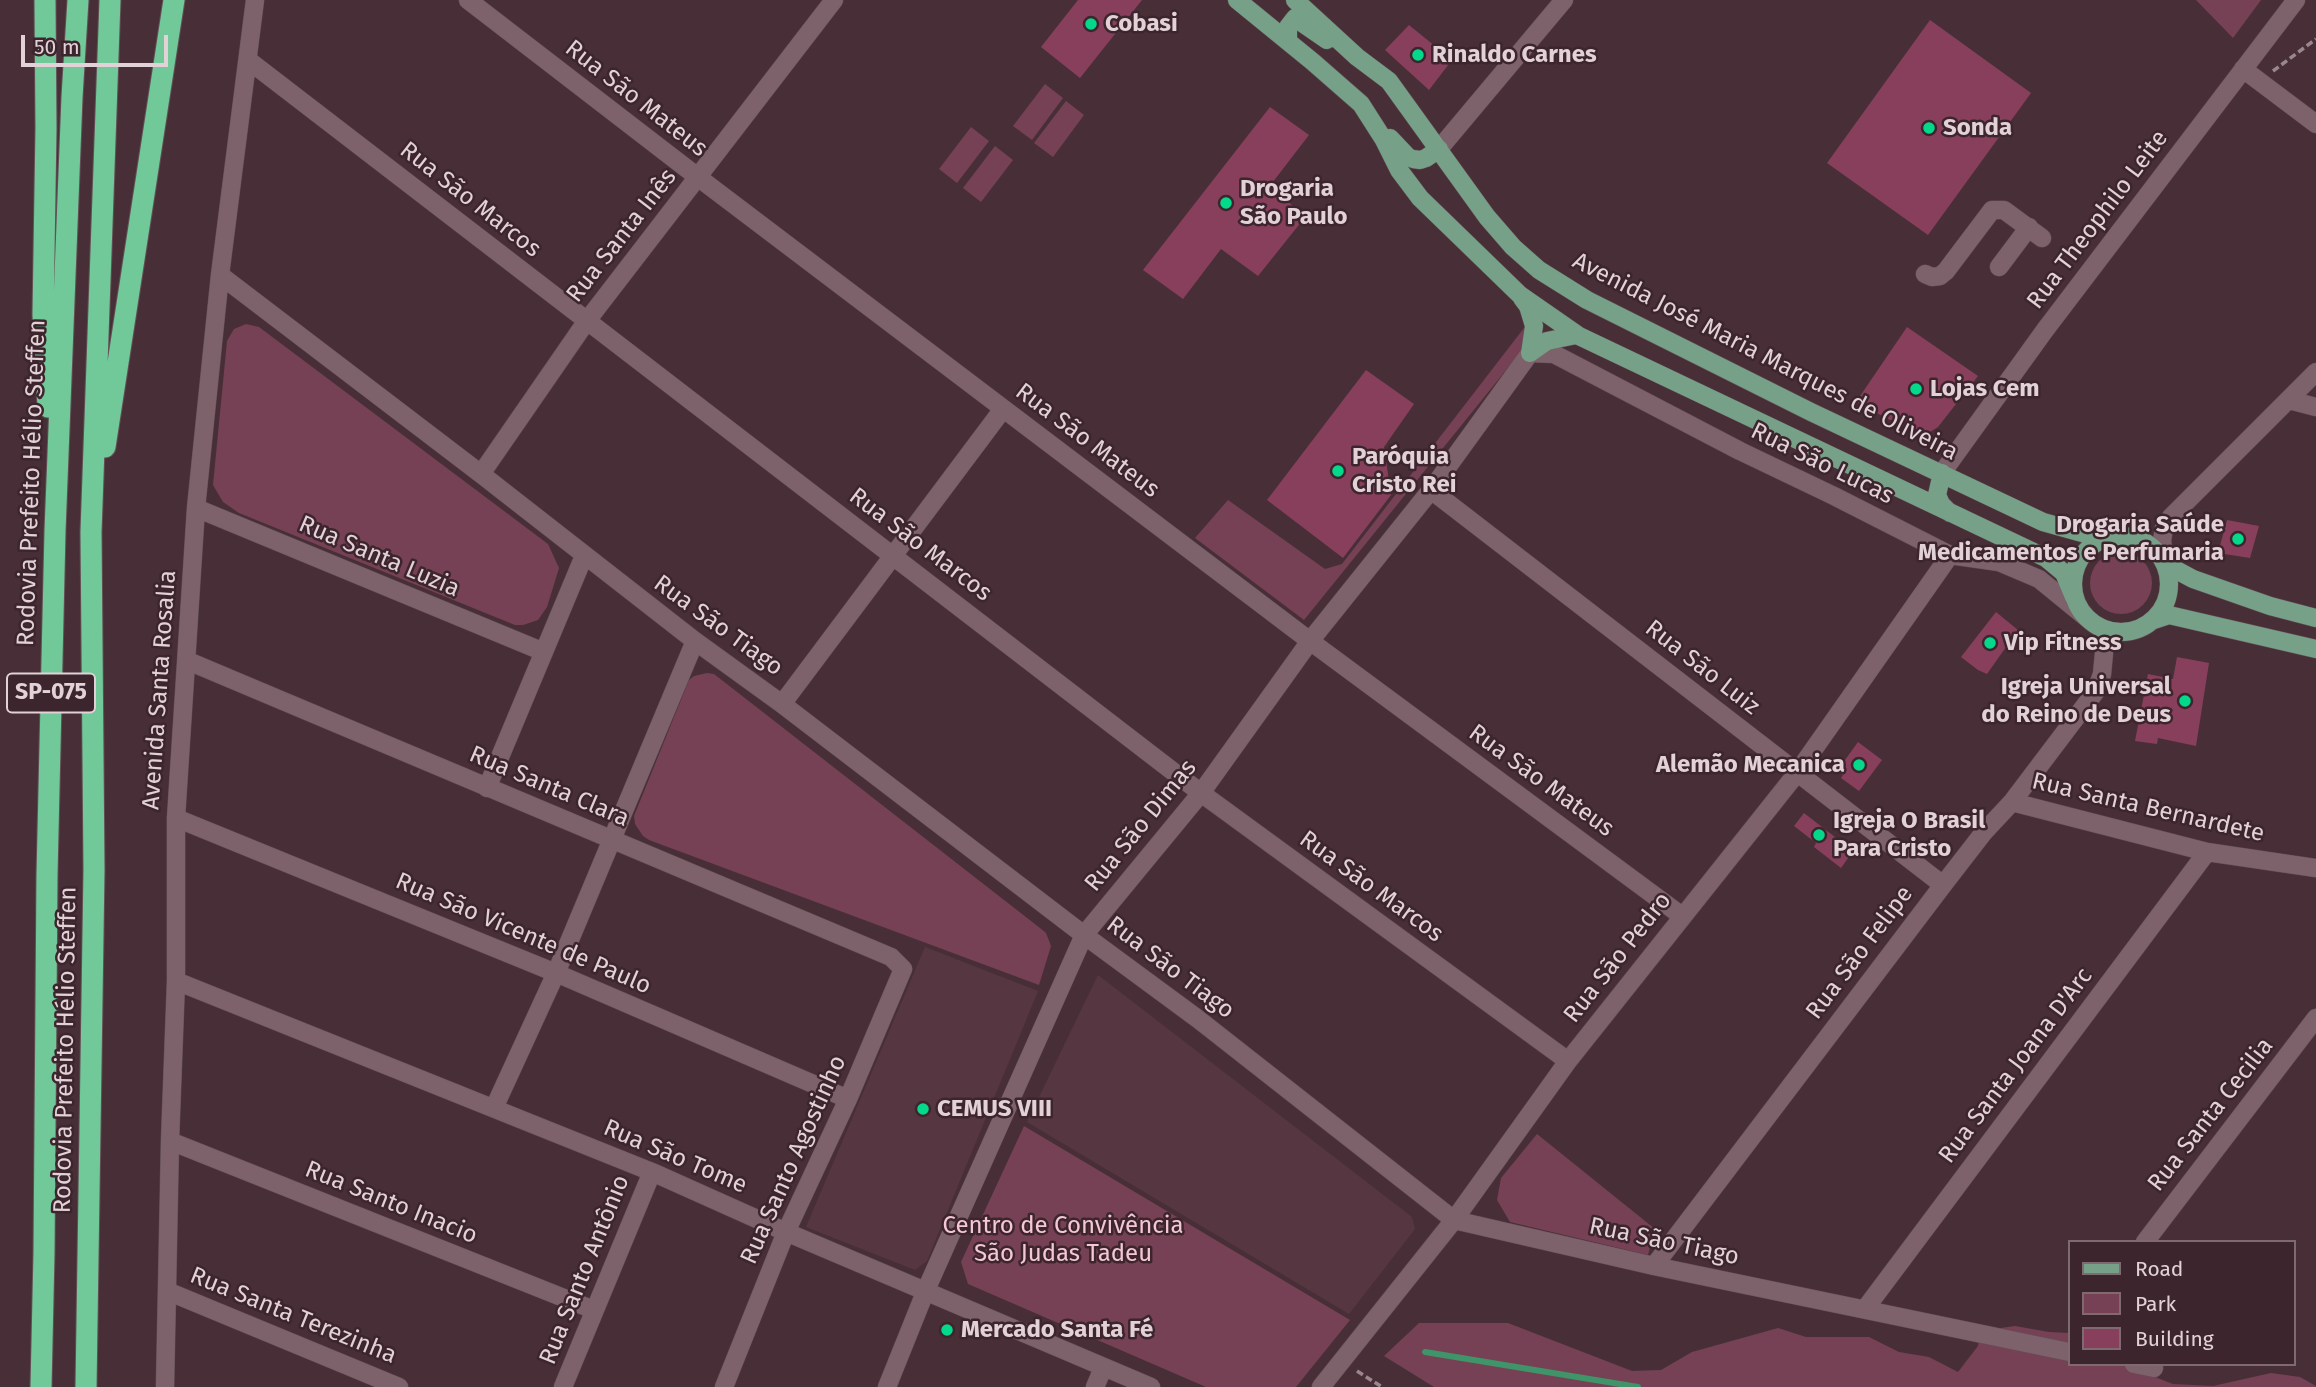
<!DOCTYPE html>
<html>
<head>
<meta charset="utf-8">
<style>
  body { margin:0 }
  #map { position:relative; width:2316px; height:1387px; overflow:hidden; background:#482f37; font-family:"Fira Sans",sans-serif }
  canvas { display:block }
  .legend { position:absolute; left:2068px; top:1240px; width:228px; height:126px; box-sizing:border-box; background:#3d252d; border:2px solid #7f6a71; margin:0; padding:9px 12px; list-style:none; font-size:21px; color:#e2d2d7 }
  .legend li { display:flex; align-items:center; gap:14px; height:35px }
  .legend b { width:35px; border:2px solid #7f6a71 }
  .scale { position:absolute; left:21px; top:35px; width:147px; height:32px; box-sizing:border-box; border:4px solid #e2d2d7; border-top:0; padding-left:9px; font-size:21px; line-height:24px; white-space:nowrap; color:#e2d2d7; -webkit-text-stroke:5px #3d252d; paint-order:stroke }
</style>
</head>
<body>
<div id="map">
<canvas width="2316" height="1387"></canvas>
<ul class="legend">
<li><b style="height:9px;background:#76a087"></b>Road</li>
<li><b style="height:19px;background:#764155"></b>Park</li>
<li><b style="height:19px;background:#883f5c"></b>Building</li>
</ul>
<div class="scale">50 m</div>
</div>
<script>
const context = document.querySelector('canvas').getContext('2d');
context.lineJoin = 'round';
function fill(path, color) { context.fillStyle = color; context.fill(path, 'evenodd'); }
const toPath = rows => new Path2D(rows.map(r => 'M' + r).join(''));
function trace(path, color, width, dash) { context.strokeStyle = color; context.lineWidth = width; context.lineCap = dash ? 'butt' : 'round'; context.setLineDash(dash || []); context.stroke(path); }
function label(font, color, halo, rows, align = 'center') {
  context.font = font + ' "Fira Sans",sans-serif'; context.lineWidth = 5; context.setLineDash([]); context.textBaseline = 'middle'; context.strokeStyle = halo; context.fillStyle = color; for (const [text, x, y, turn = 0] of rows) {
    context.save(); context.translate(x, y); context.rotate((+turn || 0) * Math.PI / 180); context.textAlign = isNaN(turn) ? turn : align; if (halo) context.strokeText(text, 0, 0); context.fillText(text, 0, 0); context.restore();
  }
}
fill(toPath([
  [925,947,1038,991,927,1261,915,1270,806,1227],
  [1098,975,1412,1217,1415,1229,1349,1314,1027,1122]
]), '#563641');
fill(toPath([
  [2196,0,2261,0,2233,38],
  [1045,84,1063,98,1032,140,1013,126],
  [1066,101,1084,115,1053,157,1034,143],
  [971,127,989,141,957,183,939,169],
  [995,146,1013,160,981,202,963,188],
  [246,324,259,327,548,544,559,568,547,607,538,620,523,625,515,625,239,513,223,502,213,485,227,341,234,329],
  [1524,328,1532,338,1304,620,1195,538,1228,500,1325,569,1342,564],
  '2090 583a31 31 0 1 1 62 0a31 31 0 1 1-62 0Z',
  [707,673,714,674,1040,928,1046,933,1051,946,1039,985,649,840,643,836,635,824,634,816,689,680,694,676],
  [1024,1126,1350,1320,1296,1387,1206,1387,968,1284,961,1262],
  [1537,1134,1655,1229,1648,1255,1510,1222,1497,1200,1501,1178],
  [1419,1323,1508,1323,1632,1371,1661,1370,1692,1352,1778,1328,1806,1337,1869,1337,1899,1352,1929,1357,1958,1372,1978,1346,1980,1331,2015,1326,2049,1332,2069,1333,2069,1364,2133,1364,2147,1374,2173,1384,2213,1386,2271,1373,2300,1377,2316,1386,2315,1387,1434,1387,1384,1356]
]), '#764155');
trace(toPath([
  [1425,1352,1638,1387]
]), '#409469', 6);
fill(toPath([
  [1078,0,1142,0,1080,78,1041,47],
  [1930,20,2031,93,1928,235,1827,163],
  [1409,25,1452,60,1429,90,1385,50],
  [1270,107,1309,135,1269,187,1306,216,1258,276,1221,249,1183,299,1143,270],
  [1907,327,1978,376,1938,427,1930,432,1918,433,1911,431,1856,402],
  [1366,370,1414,404,1384,447,1391,495,1343,558,1267,500],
  [2227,520,2259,526,2250,558,2218,553],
  [1996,612,2018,630,1987,674,1978,670,1961,657],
  [2177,657,2209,663,2196,746,2158,738,2157,744,2135,741,2148,674,2173,679],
  [1858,742,1882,760,1859,791,1841,778,1843,775,1837,771],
  [1804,813,1853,851,1841,868,1814,847,1816,843,1794,826]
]), '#883f5c');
const minor = toPath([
  [468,0,699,178,1310,641,1682,916],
  [248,60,1201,793,1568,1061],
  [2243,69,2316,124],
  [1439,149,1564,0],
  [1999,267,2029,227],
  [1925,274,1932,277,1940,276,1946,271,1992,210,2004,210,2042,238],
  [220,275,481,474,695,641,782,704,1084,935,1198,1019,1454,1220,1654,1266,2069,1352],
  [2289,400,2316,407],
  [1942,473,2045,330,2296,0],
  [481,474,586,322,834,0],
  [1431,490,1943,885],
  [196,508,544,652],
  [2165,564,2162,541,2164,528,2171,517,2316,372],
  [188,661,891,957,903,969,848,1099,786,1232,724,1387],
  [782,704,1003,409],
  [487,788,584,556],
  [2012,802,2207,852,2316,868],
  [176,818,556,973,848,1099],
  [176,981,652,1172,786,1232,1151,1387],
  [494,1108,556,973,695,641],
  [170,1141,594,1310],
  [2145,1242,2316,1018],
  [1654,1266,1943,885,1984,832,2012,802,2096,691,2102,674,2104,653,2102,628],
  [167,1291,399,1387],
  [1865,1309,2207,852],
  [2134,1364,2154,1368],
  [165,1387,170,1141,176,981,176,818,196,508,220,275,255,0],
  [563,1387,652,1172],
  [887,1387,926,1290,1084,935,1201,793,1310,641,1431,490,1530,353,1554,354,1740,451,1834,496,1950,555,1999,562,2039,579,2088,619],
  [1095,1387,1103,1368],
  [1321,1387,1454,1220,1568,1061,1797,773,1950,555]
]);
const major = toPath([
  [1237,0,1313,62,1361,104,1384,140,1399,170,1420,198,1520,295,1579,336,2046,558,2064,573,2074,597],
  [1295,0,1357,57,1389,81,1487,217,1513,247,1539,270,1587,300,1811,412,2043,522,2086,534,2117,536],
  [1288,40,1288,27,1295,18,1327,40],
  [1390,138,1408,157,1413,159,1420,160,1426,158,1439,149],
  [1522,298,1528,306,1534,326,1530,353],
  [1530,353,1547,341,1576,335],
  [1942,473,1937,495,1941,504,1950,513],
  '2073 584a48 48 0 1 1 96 0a48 48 0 1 1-96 0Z',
  [2165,564,2193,579,2270,606,2316,618],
  [2154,620,2169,615,2316,649]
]);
const highway = toPath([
  [45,0,46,128,43,315,48,407],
  [105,447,174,0],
  [41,1387,44,1253,47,875,55,531,72,97,78,0],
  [86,1387,94,870,91,532,110,0]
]);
trace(minor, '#634f56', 19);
trace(major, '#634f56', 19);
trace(highway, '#634f56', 23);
trace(toPath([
  [2273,71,2316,39],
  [1357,1371,1382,1387]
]), '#9a868d', 3.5, [7, 3.5]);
trace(minor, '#7e626b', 18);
trace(major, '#76a087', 18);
trace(highway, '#71c999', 21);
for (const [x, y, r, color] of [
  [1091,24,7,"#04d98b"],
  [1418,55,7,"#04d98b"],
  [1929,128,7,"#04d98b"],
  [1226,203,7,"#04d98b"],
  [1916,389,7,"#04d98b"],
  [1338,471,7,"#04d98b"],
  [2238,539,7,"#04d98b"],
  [1990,643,7,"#04d98b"],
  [2185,701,7,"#04d98b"],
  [1859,765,7,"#04d98b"],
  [1819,835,7,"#04d98b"],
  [923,1109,7,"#04d98b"],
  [947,1330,7,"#04d98b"]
]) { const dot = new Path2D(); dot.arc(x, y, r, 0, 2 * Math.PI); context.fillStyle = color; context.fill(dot); trace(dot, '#3d252d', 2.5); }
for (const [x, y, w] of [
  [51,693,88]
]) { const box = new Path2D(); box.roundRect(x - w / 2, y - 19.5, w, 39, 5); context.fillStyle = '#3d252d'; context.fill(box); trace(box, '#e2d2d7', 2); }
label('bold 23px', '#e2d2d7', null, [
  ["SP-075",51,693]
]);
label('bold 24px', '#e2d2d7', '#3d252d', [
  ["Cobasi",1105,24],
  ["Rinaldo Carnes",1432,55],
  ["Sonda",1943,128],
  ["Drogaria",1240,189],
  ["São Paulo",1240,217],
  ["Lojas Cem",1930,389],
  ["Paróquia",1352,457],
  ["Cristo Rei",1352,485],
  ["Drogaria Saúde",2224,525,"right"],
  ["Medicamentos e Perfumaria",2224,553,"right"],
  ["Vip Fitness",2004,643],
  ["Igreja Universal",2171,687,"right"],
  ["do Reino de Deus",2171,715,"right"],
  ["Alemão Mecanica",1845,765,"right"],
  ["Igreja O Brasil",1833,821],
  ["Para Cristo",1833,849],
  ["CEMUS VIII",937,1109],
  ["Mercado Santa Fé",961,1330]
], 'left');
label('24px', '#e2d2d7', '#3d252d', [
  ["Rua São Mateus",636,99,38],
  ["Rua São Marcos",470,200,38],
  ["Rua Theophilo Leite",2098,220,-53],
  ["Rua Santa Inês",622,236,-52],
  ["Avenida José Maria Marques de Oliveira",1765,357,27],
  ["Rua São Mateus",1087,441,37],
  ["Rua São Lucas",1822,464,26],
  ["Rodovia Prefeito Hélio Steffen",32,483,-88],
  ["Rua São Marcos",920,545,37],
  ["Rua Santa Luzia",379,557,23],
  ["Rua São Tiago",718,626,36],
  ["Rua São Luiz",1702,668,38],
  ["Avenida Santa Rosalia",160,690,-86],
  ["Rua São Mateus",1541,781,36],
  ["Rua Santa Clara",549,787,23],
  ["Rua Santa Bernardete",2148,808,13],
  ["Rua São Dimas",1141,826,-51],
  ["Rua São Marcos",1371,887,36],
  ["Rua São Vicente de Paulo",523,934,23],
  ["Rua São Felipe",1860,953,-53],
  ["Rua São Pedro",1618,958,-52],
  ["Rua São Tiago",1170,968,37],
  ["Rodovia Prefeito Hélio Steffen",66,1050,-89],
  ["Rua Santa Joana D'Arc",2016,1066,-53],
  ["Rua Santa Cecilia",2211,1115,-52],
  ["Rua São Tome",675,1157,23],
  ["Rua Santo Agostinho",794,1160,-66],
  ["Rua Santo Inacio",391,1203,22],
  ["Rua São Tiago",1664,1242,12],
  ["Rua Santo Antônio",585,1270,-68],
  ["Rua Santa Terezinha",293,1316,22]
]);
label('24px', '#f4c7d5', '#3d252d', [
  ["Centro de Convivência",1063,1226],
  ["São Judas Tadeu",1063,1254]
]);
</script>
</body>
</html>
